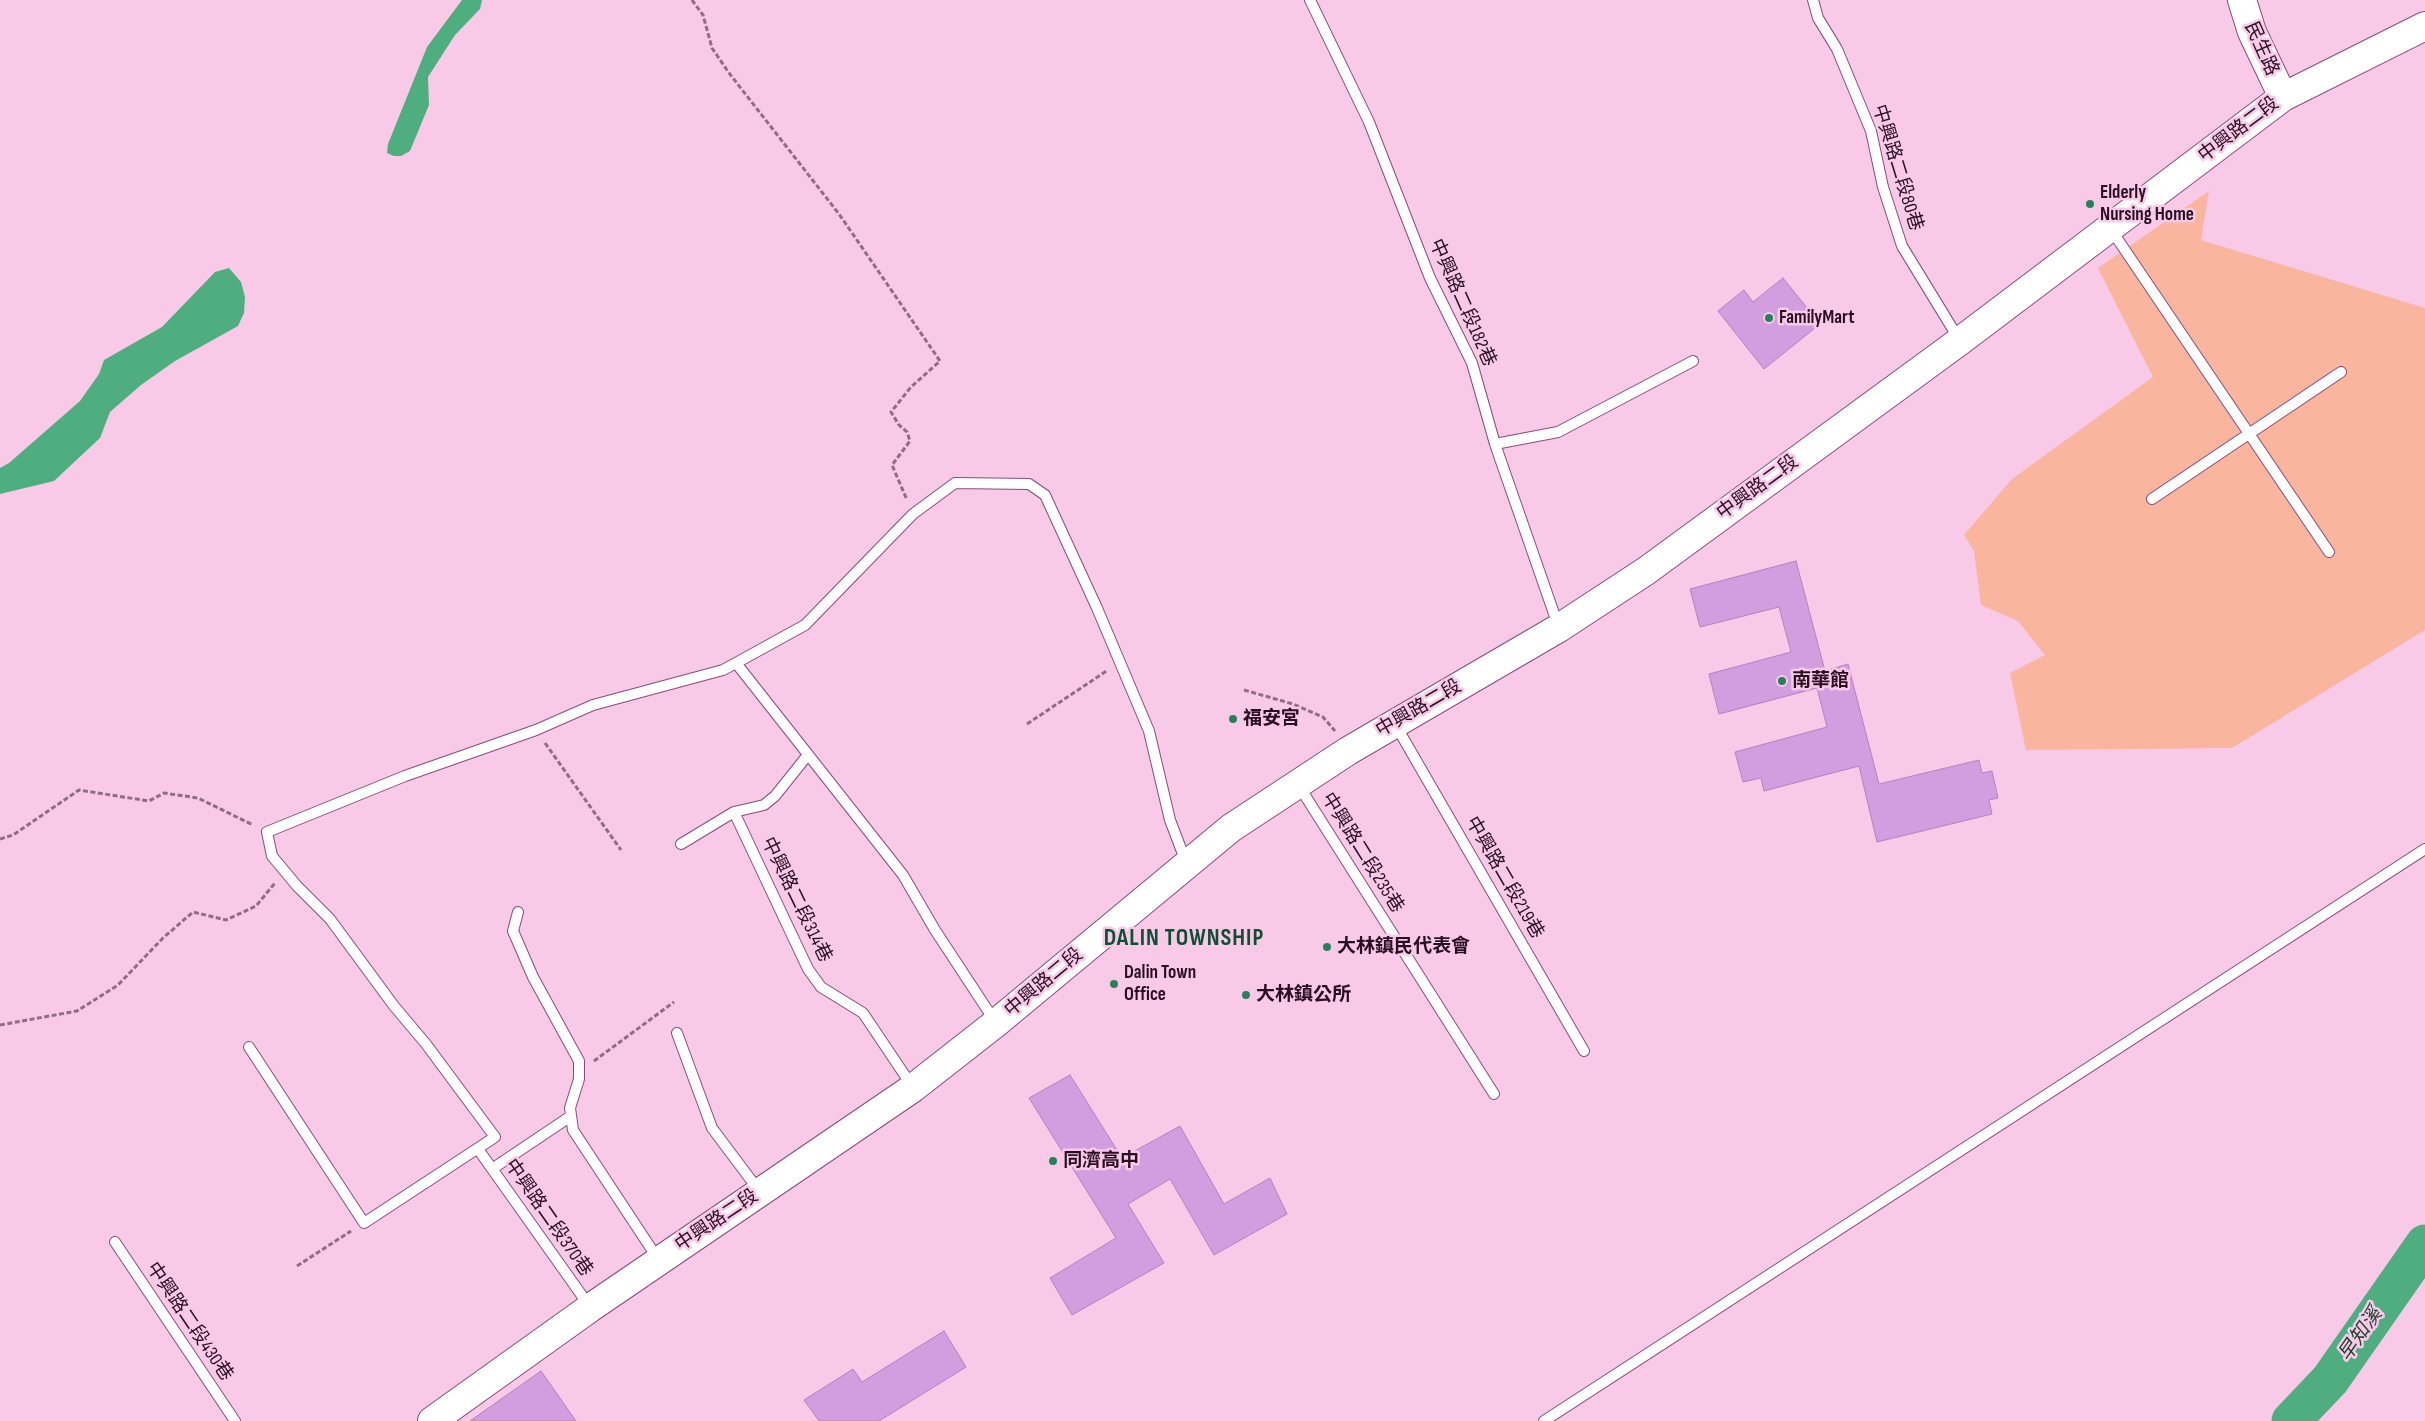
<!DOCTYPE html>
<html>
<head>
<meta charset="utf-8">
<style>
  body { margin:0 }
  canvas { display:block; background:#f8cae8 }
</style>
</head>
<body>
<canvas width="2425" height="1421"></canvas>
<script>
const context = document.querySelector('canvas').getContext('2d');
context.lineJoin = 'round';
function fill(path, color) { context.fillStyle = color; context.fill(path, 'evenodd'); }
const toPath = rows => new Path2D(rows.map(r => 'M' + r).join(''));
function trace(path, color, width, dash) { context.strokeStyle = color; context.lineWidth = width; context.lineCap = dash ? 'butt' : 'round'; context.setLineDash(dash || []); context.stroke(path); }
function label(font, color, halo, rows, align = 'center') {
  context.font = font + ' "Sofia Sans Condensed","Noto Sans TC",sans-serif'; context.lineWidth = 5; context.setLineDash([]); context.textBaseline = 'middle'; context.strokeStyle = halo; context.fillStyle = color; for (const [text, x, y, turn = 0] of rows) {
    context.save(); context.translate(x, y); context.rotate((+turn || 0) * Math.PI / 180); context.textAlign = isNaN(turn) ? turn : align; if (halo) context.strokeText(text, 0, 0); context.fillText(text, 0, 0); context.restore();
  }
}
fill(toPath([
  [2209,191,2201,240,2425,308,2425,630,2232,748,2026,750,2010,673,2045,655,2018,621,1981,605,1974,551,1964,535,2012,479,2153,377,2098,268]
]), '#f9b59e');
fill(toPath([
  [462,0,482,0,480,9,455,35,428,77,429,105,410,151,401,156,394,156,387,153,388,144,427,47],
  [229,268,241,282,245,297,244,313,238,326,175,361,141,385,110,412,100,438,54,481,0,494,0,468,9,463,80,401,99,374,104,360,162,327,215,272]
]), '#4fae7f');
trace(toPath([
  [2291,1421,2330,1380,2425,1244]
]), '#4fae7f', 39);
const building = toPath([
  [1783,278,1820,324,1764,369,1718,311,1744,290,1753,302,1783,278],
  [1796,561,1825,671,1848,664,1879,784,1979,760,1982,773,1992,771,1998,798,1989,800,1992,814,1877,842,1859,766,1764,791,1761,778,1743,782,1735,752,1827,727,1817,688,1719,714,1709,674,1791,652,1779,607,1700,627,1690,589,1796,561],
  [1070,1075,1122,1158,1180,1126,1224,1204,1270,1178,1287,1214,1214,1255,1170,1179,1128,1204,1164,1263,1072,1315,1050,1278,1116,1238,1029,1098,1070,1075],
  [944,1331,966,1367,879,1421,819,1421,804,1400,853,1369,862,1382,944,1331],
  [541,1371,576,1421,470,1421,541,1371]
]);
fill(building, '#d29edf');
trace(building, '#b381c0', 1);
const lane = toPath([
  [1310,0,1369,122,1430,278,1472,363,1495,444,1559,628],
  [1813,0,1818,18,1837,49,1871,131,1883,187,1902,246,1960,341],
  [2110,228,2329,552],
  [1495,444,1558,432,1693,361],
  [2152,499,2341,372],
  [736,663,903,875,935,930,996,1023],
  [1395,724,1584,1051],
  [1299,786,1494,1094],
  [734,812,764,805,775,796,807,756],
  [681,844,734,812,808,969,821,987,863,1013,912,1086],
  [518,912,513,931,533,977,579,1061,579,1079,570,1108,573,1130,658,1259],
  [677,1033,712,1128,760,1192],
  [249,1047,364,1223,495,1137,426,1044,394,1006,330,919,297,886,272,856,267,832,405,776,536,730,593,705,723,670,736,663,805,625,913,514,955,483,1029,484,1045,495,1097,608,1149,731,1170,820,1186,862],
  [478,1149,590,1307],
  [492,1169,571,1116],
  [115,1242,235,1421],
  [1544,1421,2425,849]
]);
const secondary = toPath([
  [2242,0,2252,32,2283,97],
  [432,1421,590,1308,913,1088,996,1023,1231,828,1348,751,1559,628,1646,571,1960,341,2283,97,2425,26]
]);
trace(lane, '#8c4a78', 12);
trace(secondary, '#8c4a78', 30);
trace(toPath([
  [692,0,703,15,712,48,729,73,839,214,940,361,911,387,891,412,899,425,907,432,910,441,892,465,907,500],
  [1244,690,1293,704,1323,717,1335,731],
  [1027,724,1108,670],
  [545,743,621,850],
  [0,839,13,835,79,790,149,801,164,793,198,798,253,825],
  [0,1025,77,1011,118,985,163,938,193,912,226,920,256,906,275,883],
  [594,1061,674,1002],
  [297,1266,351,1231]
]), '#916d85', 3, [5, 2.5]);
trace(lane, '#fff', 10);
trace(secondary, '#fff', 28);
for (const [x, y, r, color] of [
  [2090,204,5,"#258157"],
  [1769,318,5,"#258157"],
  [1782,681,5,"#258157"],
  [1233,719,5,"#258157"],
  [1327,947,5,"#258157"],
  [1114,984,5,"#258157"],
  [1246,995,5,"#258157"],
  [1053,1161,5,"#258157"]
]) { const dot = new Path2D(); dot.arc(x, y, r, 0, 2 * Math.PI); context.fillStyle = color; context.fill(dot); trace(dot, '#f8cae8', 2); }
label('19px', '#2a0f22', '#f8cae8', [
  ["民生路",2261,49,66],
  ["中興路二段",2239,130,-37],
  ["中興路二段80巷",1897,168,73],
  ["中興路二段182巷",1462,303,66],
  ["中興路二段",1758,488,-36],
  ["中興路二段",1419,709,-30],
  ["中興路二段235巷",1362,853,58],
  ["中興路二段219巷",1504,878,60],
  ["中興路二段314巷",796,900,64],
  ["中興路二段",1044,983,-40],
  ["中興路二段370巷",548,1218,55],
  ["中興路二段",717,1221,-34],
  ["中興路二段430巷",189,1322,56]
]);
label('bold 19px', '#2a0f22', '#f8cae8', [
  ["Elderly",2100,193],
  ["Nursing Home",2100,215],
  ["FamilyMart",1779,318],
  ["南華館",1792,681],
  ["福安宮",1243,719],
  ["大林鎮民代表會",1337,947],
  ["Dalin Town",1124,973],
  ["Office",1124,995],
  ["大林鎮公所",1256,995],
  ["同濟高中",1063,1161]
], 'left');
label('italic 20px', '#173f2b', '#f8cae8', [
  ["早知溪",2361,1335,-55]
]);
context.letterSpacing = '1px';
label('bold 24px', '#0e4f33', '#f8cae8', [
  ["DALIN TOWNSHIP",1184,939]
]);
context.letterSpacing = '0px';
</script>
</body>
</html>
